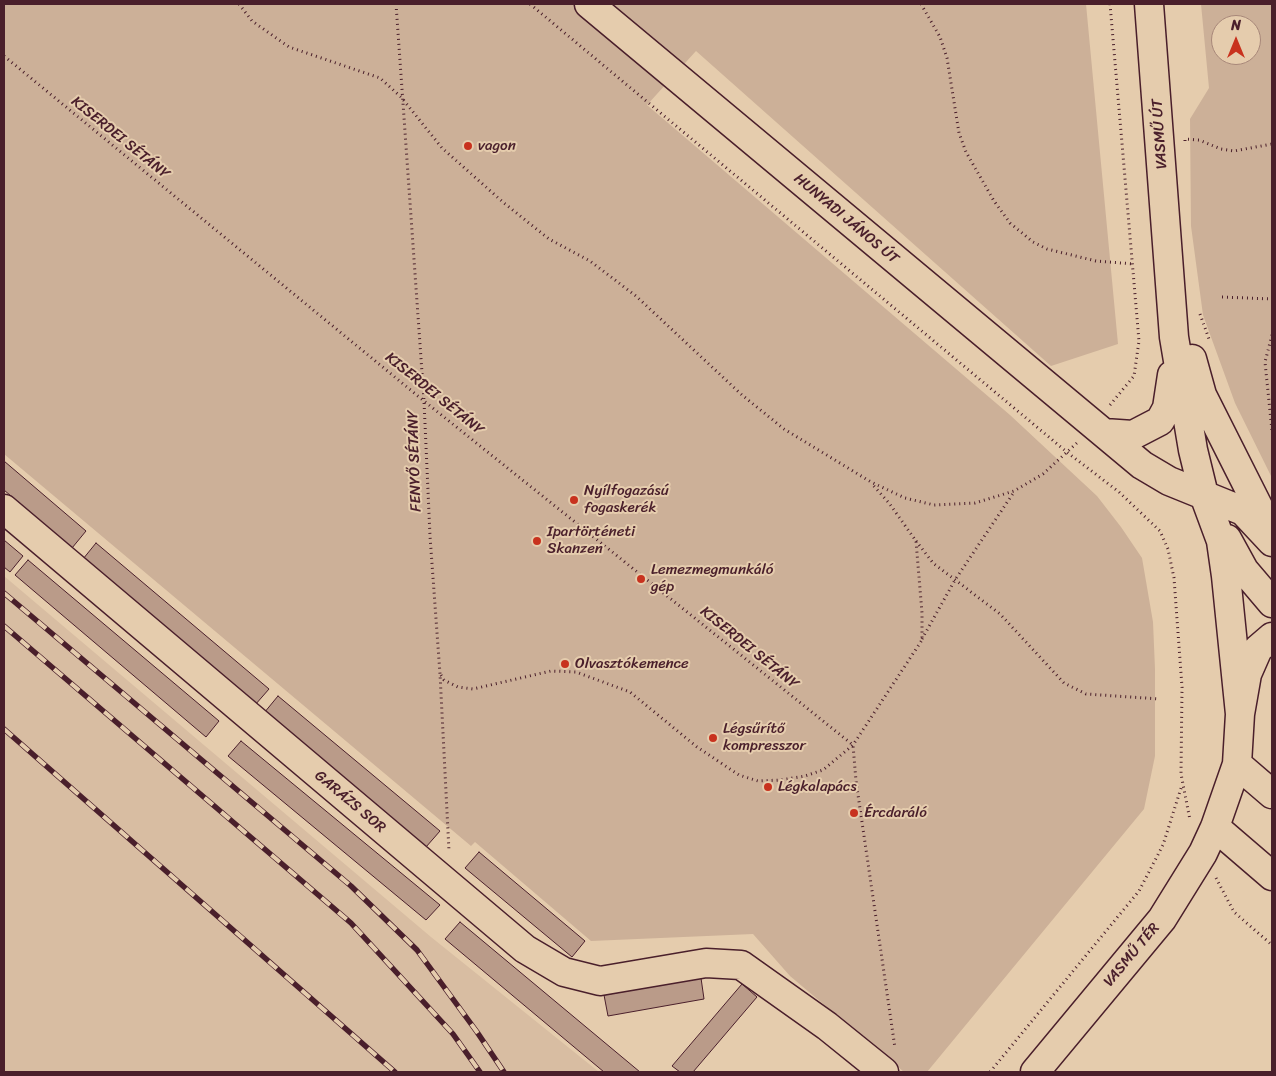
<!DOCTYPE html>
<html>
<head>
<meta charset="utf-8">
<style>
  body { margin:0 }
  #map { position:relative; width:1276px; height:1076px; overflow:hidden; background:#e5ccad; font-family:Sriracha,sans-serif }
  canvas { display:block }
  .frame { position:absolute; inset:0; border:5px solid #4a1f2b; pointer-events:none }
  .north { position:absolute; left:1211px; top:15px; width:50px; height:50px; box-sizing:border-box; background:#e5ccad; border:1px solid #a78779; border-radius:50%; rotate:0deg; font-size:14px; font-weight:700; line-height:20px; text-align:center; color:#4a1f2b }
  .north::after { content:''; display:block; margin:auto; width:18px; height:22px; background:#c8321e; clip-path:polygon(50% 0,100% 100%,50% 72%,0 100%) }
</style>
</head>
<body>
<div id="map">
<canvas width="1276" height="1076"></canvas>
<div class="frame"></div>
<div class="north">N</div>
</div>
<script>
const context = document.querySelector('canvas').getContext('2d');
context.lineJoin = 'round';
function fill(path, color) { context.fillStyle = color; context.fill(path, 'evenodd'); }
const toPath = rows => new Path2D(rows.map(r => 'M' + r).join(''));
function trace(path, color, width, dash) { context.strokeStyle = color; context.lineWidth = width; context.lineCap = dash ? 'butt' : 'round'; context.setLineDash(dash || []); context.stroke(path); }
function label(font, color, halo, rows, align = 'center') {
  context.font = font + ' Sriracha,sans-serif'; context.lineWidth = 4; context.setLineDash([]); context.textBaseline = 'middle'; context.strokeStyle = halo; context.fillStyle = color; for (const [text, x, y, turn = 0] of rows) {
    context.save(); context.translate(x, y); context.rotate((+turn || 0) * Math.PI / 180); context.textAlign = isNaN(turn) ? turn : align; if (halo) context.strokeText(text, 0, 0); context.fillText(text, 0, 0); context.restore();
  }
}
fill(toPath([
  [4,576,431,937,599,1072,4,1072]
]), '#d8bda2');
fill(toPath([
  [4,4,1086,4,1118,344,1051,366,696,51,647,105,1010,415,1097,496,1121,527,1142,558,1153,622,1155,669,1155,756,1144,809,927,1072,904,1072,790,976,753,934,591,941,475,842,471,846,4,454],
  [1201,4,1272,4,1272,478,1235,403,1203,315,1191,226,1190,119,1209,88],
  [1221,25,1251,25,1251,55,1221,55]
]), '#ccb098');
const building = toPath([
  [4,461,86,531,72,548,4,490,4,461],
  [4,540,23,556,10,572,4,567,4,540],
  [96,543,269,689,255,705,83,559,96,543],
  [28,560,219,721,206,737,15,575,28,560],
  [278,696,440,831,426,847,264,713,278,696],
  [241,741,440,905,426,920,228,756,241,741],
  [479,852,585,941,572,957,465,868,479,852],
  [460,922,640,1072,604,1072,445,939,460,922],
  [701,978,704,999,608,1016,604,995,701,978],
  [742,984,757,997,693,1072,680,1072,672,1066,742,984]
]);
fill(building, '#ba9b89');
trace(building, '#4a1f2b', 1);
const minor = toPath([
  [589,4,1142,465,1169,481,1243,511,1272,542],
  [1149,4,1174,337,1193,450,1204,495,1221,541,1226,576,1240,714],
  [1192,359,1202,395,1268,526],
  [1104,433,1133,435,1160,421,1167,408,1172,375],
  [4,509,525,949,564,972,600,981,706,963,741,965,827,1026,884,1072],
  [1227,539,1244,570,1272,603],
  [1237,764,1272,794],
  [1215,827,1272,876],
  [1035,1072,1162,919,1203,853,1215,827,1237,764,1240,714,1247,674,1258,649,1272,637]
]);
trace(minor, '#4a1f2b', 31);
trace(toPath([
  [239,4,252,21,289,47,380,78,401,97,442,148,504,203,549,239,590,261,636,296,742,395,784,429,871,482,905,498,934,505,975,503,1014,491,1043,474,1078,442],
  [396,4,424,401,430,536,440,674,449,851],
  [530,4,1068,453,1119,492,1160,531,1168,549,1174,578,1182,687,1181,774,1190,820],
  [921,4,940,37,947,58,959,133,966,152,994,201,1010,223,1033,242,1047,249,1096,261,1134,264],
  [4,56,424,401,853,745,856,781,895,1048],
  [1185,141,1185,139,1199,140,1221,149,1234,151,1272,144],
  [1222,297,1272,299],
  [1200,314,1209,339],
  [1272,335,1265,362,1272,431],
  [1110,405,1134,376,1139,341,1110,4],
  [916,541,933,563,1000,614,1064,683,1086,694,1160,699],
  [922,639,955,580,1014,492],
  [441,675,444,680,458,687,473,689,551,671,576,672,630,692,697,747,739,775,758,781,781,780,805,776,823,770,853,745,922,640,922,613,916,541,889,503,872,484],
  [1216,878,1234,912,1272,945],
  [990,1072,1139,891,1163,845,1182,785]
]), '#4a1f2b', 3, [1, 4]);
trace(minor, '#e5ccad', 28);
const rail = toPath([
  [4,593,351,886,417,950,477,1032,504,1072],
  [4,626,351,923,453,1034,480,1072],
  [4,729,395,1072]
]);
trace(rail, '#4a1f2b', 5.5);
trace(rail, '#e5ccad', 4, [11]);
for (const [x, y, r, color] of [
  [468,146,5,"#c8321e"],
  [574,500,5,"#c8321e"],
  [537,541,5,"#c8321e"],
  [641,579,5,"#c8321e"],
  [565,664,5,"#c8321e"],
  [713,738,5,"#c8321e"],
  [768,787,5,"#c8321e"],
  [854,813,5,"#c8321e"]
]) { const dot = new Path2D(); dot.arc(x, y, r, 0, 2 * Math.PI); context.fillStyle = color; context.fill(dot); trace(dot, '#e5ccad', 2); }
label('15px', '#4a1f2b', '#e5ccad', [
  ["VASMŰ ÚT",1160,134,-94],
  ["KISERDEI SÉTÁNY",120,138,39],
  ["HUNYADI JÁNOS ÚT",846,219,40],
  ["KISERDEI SÉTÁNY",434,394,39],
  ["FENYŐ SÉTÁNY",415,461,-92],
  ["KISERDEI SÉTÁNY",749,648,39],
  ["GARÁZS SOR",350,802,40],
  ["VASMŰ TÉR",1132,955,-50]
]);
label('15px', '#4a1f2b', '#e5ccad', [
  ["vagon",478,146],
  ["Nyílfogazású",584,491],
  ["fogaskerék",584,508],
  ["Ipartörténeti",547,532],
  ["Skanzen",547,549],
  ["Lemezmegmunkáló",651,570],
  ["gép",651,587],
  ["Olvasztókemence",575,664],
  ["Légsűrítő",723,729],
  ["kompresszor",723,746],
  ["Légkalapács",778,787],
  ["Ércdaráló",864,813]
], 'left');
</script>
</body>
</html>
